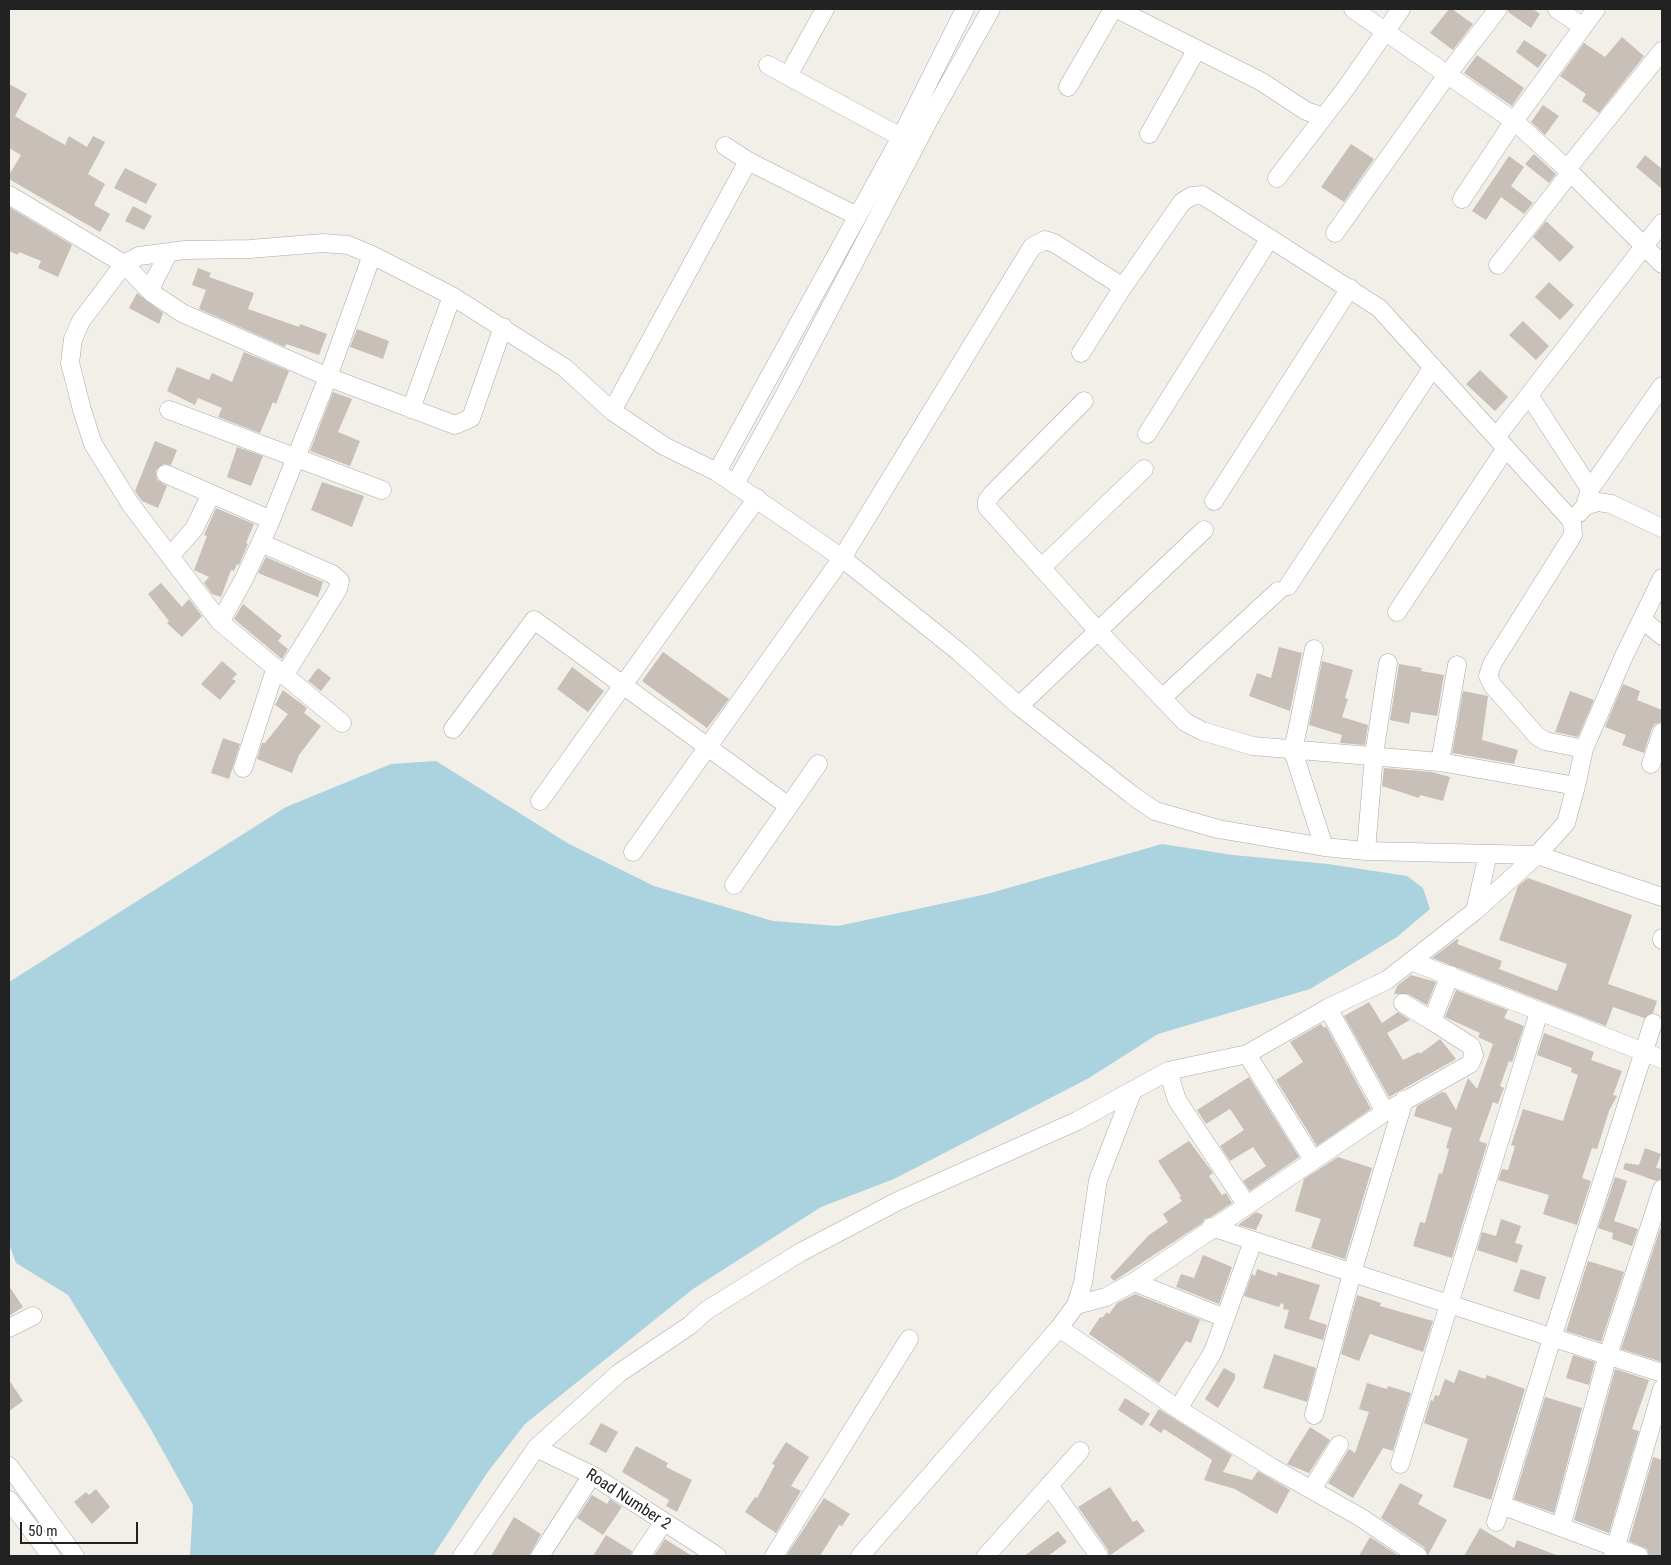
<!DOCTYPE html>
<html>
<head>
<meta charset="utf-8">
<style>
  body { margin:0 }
  #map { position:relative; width:1671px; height:1565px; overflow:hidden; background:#f2efe9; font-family:"Roboto Condensed",sans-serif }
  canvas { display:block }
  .frame { position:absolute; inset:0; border:10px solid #222; pointer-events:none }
  .scale { position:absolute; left:20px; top:1522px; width:118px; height:22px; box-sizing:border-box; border:2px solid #222; border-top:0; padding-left:6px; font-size:15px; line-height:18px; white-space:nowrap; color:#222; -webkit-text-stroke:4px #fff; paint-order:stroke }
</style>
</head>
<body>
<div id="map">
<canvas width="1671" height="1565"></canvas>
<div class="frame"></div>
<div class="scale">50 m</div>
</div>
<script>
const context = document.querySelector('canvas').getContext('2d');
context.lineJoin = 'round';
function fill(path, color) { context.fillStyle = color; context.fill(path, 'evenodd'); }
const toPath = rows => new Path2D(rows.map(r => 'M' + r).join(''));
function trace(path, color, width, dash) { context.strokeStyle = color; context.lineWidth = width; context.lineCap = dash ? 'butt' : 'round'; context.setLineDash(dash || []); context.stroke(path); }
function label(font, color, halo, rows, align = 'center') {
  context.font = font + ' "Roboto Condensed",sans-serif'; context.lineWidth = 5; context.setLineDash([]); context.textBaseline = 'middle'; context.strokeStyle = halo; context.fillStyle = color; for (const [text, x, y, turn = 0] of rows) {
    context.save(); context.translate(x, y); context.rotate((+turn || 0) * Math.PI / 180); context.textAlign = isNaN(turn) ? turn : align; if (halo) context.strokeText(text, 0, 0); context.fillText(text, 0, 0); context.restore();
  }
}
fill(toPath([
  [436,761,569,844,654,886,773,921,838,926,987,894,1162,844,1233,855,1328,864,1407,876,1423,888,1430,909,1397,937,1310,989,1158,1034,1089,1078,894,1179,821,1207,693,1289,525,1424,487,1473,433,1556,190,1556,193,1505,149,1426,68,1295,16,1263,9,1244,9,982,286,807,391,764]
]), '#aad3df');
fill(toPath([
  [1449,9,1452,9,1473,24,1453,50,1430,33],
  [1508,9,1533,9,1540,14,1531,28,1508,12],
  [1622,37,1644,56,1599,113,1582,101,1586,94,1560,76,1584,43,1605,57],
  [1524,40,1547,55,1538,68,1516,52],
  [1477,55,1524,88,1512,106,1464,73],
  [9,84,27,94,15,116,23,121,65,145,69,136,87,147,93,136,105,142,88,174,105,184,94,205,110,214,100,232,9,179,9,175,21,155,9,148],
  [1543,105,1559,116,1545,135,1531,122],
  [1351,144,1374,159,1344,202,1321,187],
  [1534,154,1556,174,1549,183,1525,164],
  [1645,155,1662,169,1662,189,1636,167],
  [1509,156,1524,167,1511,186,1533,203,1524,214,1501,197,1486,220,1472,211],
  [125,168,157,184,146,204,114,188],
  [133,206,152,216,144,230,125,221],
  [9,207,72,245,58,277,38,268,41,261,19,252,18,255,9,251],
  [1546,221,1574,247,1560,262,1533,237],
  [198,268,211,273,209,277,254,293,248,309,299,327,300,324,327,334,319,355,286,344,285,347,199,309,206,290,192,285],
  [1549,282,1574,305,1560,320,1535,297],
  [137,293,163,313,159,324,129,308],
  [1523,321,1549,346,1536,360,1509,335],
  [357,329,389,341,383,359,350,347],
  [244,352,289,371,276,404,273,402,260,433,218,417,222,408,198,398,195,405,167,391,177,367,209,380,212,373,232,382],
  [1480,370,1508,397,1495,411,1466,384],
  [333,392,352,399,338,432,360,441,350,466,310,451],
  [155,441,177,450,171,465,164,464,156,470,157,480,167,486,158,508,142,501,135,491],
  [237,447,263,456,251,486,227,477],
  [322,482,364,496,352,527,311,510],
  [216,508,254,524,246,543,248,544,239,565,237,564,234,571,231,570,221,597,212,594,204,583,209,577,194,570,207,536,204,535],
  [266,557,323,582,318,597,258,573],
  [161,583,182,607,189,599,202,616,182,637,167,623,169,621,148,594],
  [243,604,282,636,278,641,288,649,282,659,234,619],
  [1279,647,1302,653,1290,711,1249,696,1257,673,1271,678],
  [663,652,729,699,707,728,642,681],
  [222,661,237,674,232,679,236,681,220,700,201,684],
  [1322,661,1353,670,1345,698,1348,699,1342,717,1368,725,1365,745,1340,743,1342,735,1309,725],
  [1399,664,1422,668,1421,671,1444,675,1437,716,1411,712,1409,724,1390,720],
  [572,667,604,691,588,712,557,689],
  [318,668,331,678,321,691,308,681],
  [1623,684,1640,691,1637,700,1662,710,1662,722,1655,724,1652,728,1644,753,1622,745,1626,735,1605,727],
  [283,690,307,708,304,713,321,726,299,755,292,773,257,759,262,743,265,743,288,714,275,705],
  [1463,691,1488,696,1482,740,1518,750,1514,764,1452,753],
  [1570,691,1594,700,1578,737,1555,732],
  [223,738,240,744,229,779,211,773],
  [1384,768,1432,772,1450,777,1443,801,1420,795,1419,798,1382,786],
  [1528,878,1632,915,1608,984,1657,1001,1653,1013,1644,1018,1613,1007,1606,1026,1432,958,1457,939,1459,940,1457,944,1502,961,1499,969,1557,991,1567,964,1499,940,1518,886],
  [1411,975,1436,982,1427,1005,1408,994,1394,994,1397,986],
  [1456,990,1508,1010,1504,1018,1524,1026,1512,1062,1509,1061,1500,1086,1504,1088,1498,1104,1493,1102,1479,1141,1487,1144,1452,1258,1413,1246,1420,1222,1425,1223,1439,1173,1442,1174,1449,1149,1446,1148,1452,1128,1414,1116,1417,1106,1442,1092,1446,1093,1456,1110,1468,1078,1477,1089,1493,1044,1478,1037,1480,1033,1445,1017],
  [1369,1002,1382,1023,1398,1012,1410,1020,1387,1033,1403,1060,1419,1052,1420,1054,1440,1039,1456,1059,1389,1097,1344,1016],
  [1321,1024,1324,1028,1326,1026,1371,1109,1317,1146,1276,1080,1303,1062,1290,1042],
  [1544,1033,1594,1052,1591,1060,1622,1071,1613,1095,1617,1096,1609,1111,1597,1149,1592,1148,1582,1178,1591,1181,1577,1225,1543,1214,1549,1195,1498,1180,1502,1169,1508,1170,1515,1146,1511,1145,1523,1109,1563,1121,1578,1075,1571,1072,1572,1068,1537,1055],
  [1249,1077,1299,1157,1250,1191,1243,1181,1266,1166,1253,1147,1230,1161,1220,1146,1244,1130,1230,1109,1206,1124,1197,1110],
  [1189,1141,1213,1173,1209,1176,1222,1195,1226,1193,1232,1203,1211,1217,1204,1219,1201,1224,1114,1281,1110,1277,1149,1235,1168,1222,1163,1214,1182,1201,1179,1197,1181,1196,1158,1161],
  [1645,1148,1661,1154,1656,1168,1662,1169,1662,1179,1656,1181,1623,1169,1625,1163,1639,1165],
  [1338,1157,1372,1168,1345,1259,1311,1248,1321,1219,1295,1211,1304,1179],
  [1615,1177,1627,1181,1614,1221,1638,1229,1632,1246,1612,1239,1613,1233,1598,1228],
  [1256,1212,1263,1215,1256,1230,1238,1225],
  [1501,1219,1521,1226,1515,1243,1523,1245,1517,1263,1477,1250,1482,1232,1496,1236],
  [1660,1229,1662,1229,1662,1362,1621,1349],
  [1203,1255,1232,1267,1219,1304,1176,1287,1181,1274,1194,1278],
  [1588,1261,1624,1272,1601,1342,1566,1331],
  [1257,1269,1277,1276,1278,1272,1320,1285,1309,1319,1327,1325,1323,1340,1284,1328,1289,1310,1283,1309,1284,1305,1281,1303,1279,1307,1244,1296,1252,1274,1255,1276],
  [1521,1269,1546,1277,1539,1300,1513,1291],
  [9,1286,23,1307,9,1316],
  [1135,1294,1212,1324,1200,1320,1191,1343,1186,1341,1159,1383,1089,1334,1100,1317,1102,1318,1107,1312,1109,1314,1117,1303],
  [1357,1295,1381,1303,1380,1306,1433,1321,1423,1352,1370,1334,1359,1361,1341,1354],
  [1274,1354,1316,1368,1307,1402,1263,1388],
  [1573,1355,1595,1362,1589,1385,1566,1378],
  [1224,1368,1235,1374,1235,1379,1218,1408,1205,1399],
  [1615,1369,1649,1380,1632,1429,1639,1431,1609,1533,1574,1520],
  [1459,1370,1485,1379,1487,1375,1525,1389,1491,1500,1453,1487,1468,1439,1424,1423,1431,1400,1433,1401,1435,1395,1439,1396,1445,1379,1454,1383],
  [9,1380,23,1401,9,1411],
  [1367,1383,1387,1389,1388,1386,1411,1393,1393,1451,1383,1448,1353,1498,1328,1483,1349,1449,1355,1453,1369,1412,1359,1409],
  [1545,1397,1582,1408,1554,1513,1514,1499],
  [1125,1398,1150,1414,1142,1426,1118,1410],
  [1159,1409,1232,1455,1223,1472,1252,1480,1258,1471,1290,1490,1277,1514,1235,1489,1204,1480,1212,1460,1164,1429,1161,1433,1149,1425],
  [601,1423,618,1432,606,1453,589,1444],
  [1310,1427,1330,1440,1309,1473,1287,1464],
  [786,1442,809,1457,791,1486,801,1491,776,1533,745,1512,755,1497,757,1498,775,1465,772,1464],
  [636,1446,668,1463,666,1467,692,1480,677,1512,666,1506,669,1500,622,1472],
  [1653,1457,1662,1460,1662,1556,1649,1556,1647,1549,1629,1541],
  [1400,1483,1423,1495,1418,1504,1447,1520,1428,1555,1424,1547,1381,1518],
  [1110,1487,1133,1522,1137,1520,1145,1531,1109,1556,1108,1550,1078,1507],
  [96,1489,110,1507,92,1524,74,1502,86,1492,89,1495],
  [592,1495,607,1504,610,1499,622,1507,603,1535,577,1518],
  [824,1498,850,1514,842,1526,839,1525,820,1556,786,1556],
  [514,1517,541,1534,529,1556,491,1556],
  [1480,1528,1514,1548,1517,1540,1559,1556,1464,1556],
  [1058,1531,1067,1542,1048,1556,1024,1556],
  [606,1535,632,1551,631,1556,593,1556],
  [1370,1537,1399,1556,1359,1556],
  [665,1539,692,1556,654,1556]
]), '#c7bfb8');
const minor = toPath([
  [825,9,788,76,901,137],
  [1117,9,1262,82,1306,111,1324,117],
  [1353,9,1514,121,1567,169,1662,264],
  [1557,9,1583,27],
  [768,65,788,76],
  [1068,87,1113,9],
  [1149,134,1197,49],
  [725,146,748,161],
  [1567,169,1662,51],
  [1277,178,1346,88,1401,9],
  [9,195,124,264,152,293],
  [1462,199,1514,121,1596,9],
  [1335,233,1447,75,1498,9],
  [169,252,152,285,152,293,182,313,328,377,455,425,471,418,503,327],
  [1498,265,1571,172],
  [1081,353,1123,287],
  [1084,401,992,494,987,501,987,507,1098,631,1185,722,1202,731,1253,746,1440,762,1576,786],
  [411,409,452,296],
  [169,410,382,490],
  [612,411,748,161,857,216],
  [1147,434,1270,238],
  [1496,437,1529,395],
  [717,472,901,137,965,9],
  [166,474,271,520],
  [735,484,785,394,932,114,991,9],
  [1590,489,1662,386],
  [1214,501,1350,288],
  [1585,506,1590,489,1529,395,1662,223],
  [1579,513,1585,506,1598,502,1611,504,1662,528],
  [261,543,332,574,340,581,338,589,284,676],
  [170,556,194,529,211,494],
  [1041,568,1144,469],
  [1288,586,1433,367],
  [1397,612,1506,448],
  [1642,619,1662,636],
  [220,622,244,579,271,520,328,377,372,255],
  [1314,649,1293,751,1324,847],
  [1162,698,1278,591],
  [1019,706,1204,530],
  [342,723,220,622,131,505,93,444,82,410,70,363,73,339,81,321,124,264,139,256,185,250,250,249,323,243,348,245,372,255,452,296,565,368,612,411,664,446,717,472,842,558,959,652,1019,706,1132,795,1155,811,1218,829,1324,847,1366,851,1537,855,1662,897],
  [453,729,534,620,787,805],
  [1440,762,1457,665],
  [1651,764,1662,732],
  [243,768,275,670],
  [540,801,757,498],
  [1366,851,1374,755,1388,663],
  [633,852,842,558,1032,247,1045,240,1054,243,1123,287,1182,202,1192,196,1202,195,1379,308,1572,521,1573,535,1492,664,1488,676,1493,686,1537,736,1545,741,1584,749],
  [734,885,818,764],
  [1475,911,1488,854],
  [1662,940,1662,938],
  [1411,961,1662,1059],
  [1403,1003,1432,1021],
  [1328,1008,1385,1112],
  [1247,1054,1313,1160],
  [1168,1071,1177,1100,1246,1204],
  [1133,1090,1098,1180,1083,1283,1076,1305,1059,1328,1178,1409,1271,1467,1360,1517,1418,1556],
  [1211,1227,1662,1373],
  [1134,1282,1225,1318],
  [1076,1305,1106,1297,1134,1282,1385,1112,1470,1064,1474,1055,1471,1046,1432,1021,1450,975],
  [9,1328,33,1316],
  [1178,1409,1213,1352,1253,1241],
  [1314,1415,1352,1273,1404,1100],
  [536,1448,592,1475,717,1556],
  [1400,1464,1539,1012],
  [9,1466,75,1556],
  [1049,1485,1099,1556],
  [1312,1489,1339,1445],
  [9,1500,51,1556],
  [1501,1505,1639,1556],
  [1496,1522,1552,1338,1653,1023],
  [1561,1526,1608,1355,1662,1189],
  [462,1556,536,1448,619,1373,689,1326,707,1310,801,1252,898,1201,1077,1121,1168,1071,1247,1054,1328,1008,1387,980,1475,911,1537,855,1566,823,1576,786,1584,749,1623,658,1662,578],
  [540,1556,592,1475],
  [641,1556,663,1523],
  [774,1556,909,1339],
  [860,1556,1059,1328],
  [986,1556,1080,1451],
  [1613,1556,1662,1389]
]);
trace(minor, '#a9a9a9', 19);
trace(minor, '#fff', 18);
label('16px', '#222', '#fff', [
  ["Road Number 2",628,1500,33]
]);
</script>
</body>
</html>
